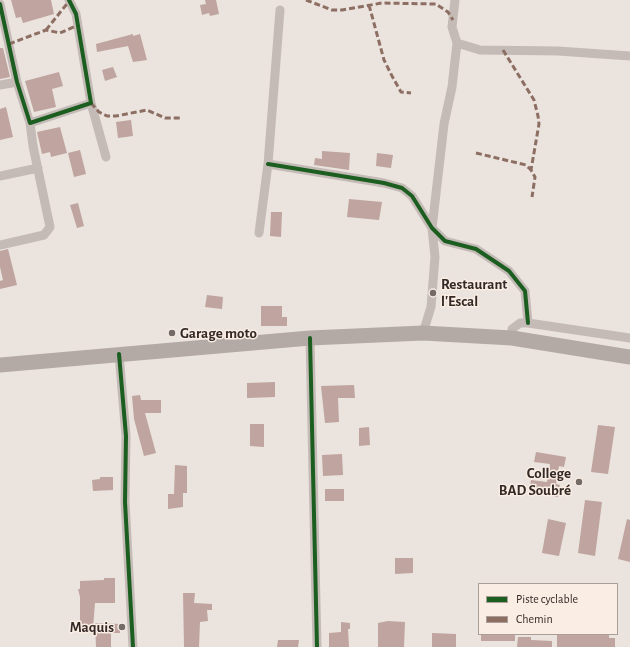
<!DOCTYPE html>
<html>
<head>
<meta charset="utf-8">
<style>
  body { margin:0 }
  #map { position:relative; width:630px; height:647px; overflow:hidden; background:#ebe3de; font-family:"Alegreya Sans",sans-serif }
  canvas { display:block }
  .legend { position:absolute; left:478px; top:583px; width:140px; height:52px; box-sizing:border-box; background:#f9ede4; border:1px solid #aa9f98; margin:0; padding:5px 7px; list-style:none; font-size:12px; color:#342926 }
  .legend li { display:flex; align-items:center; gap:8px; height:20px }
  .legend b { width:20px; border:1px solid #aa9f98 }
</style>
</head>
<body>
<div id="map">
<canvas width="630" height="647"></canvas>
<ul class="legend">
<li><b style="height:5px;background:#1b5e20"></b>Piste cyclable</li>
<li><b style="height:5px;background:#8d6e63"></b>Chemin</li>
</ul>
</div>
<script>
const context = document.querySelector('canvas').getContext('2d');
context.lineJoin = 'round';
function fill(path, color) { context.fillStyle = color; context.fill(path, 'evenodd'); }
const toPath = rows => new Path2D(rows.map(r => 'M' + r).join(''));
function trace(path, color, width, dash) { context.strokeStyle = color; context.lineWidth = width; context.lineCap = dash ? 'butt' : 'round'; context.setLineDash(dash || []); context.stroke(path); }
function label(font, color, halo, rows, align = 'center') {
  context.font = font + ' "Alegreya Sans",sans-serif'; context.lineWidth = 3; context.setLineDash([]); context.textBaseline = 'middle'; context.strokeStyle = halo; context.fillStyle = color; for (const [text, x, y, turn = 0] of rows) {
    context.save(); context.translate(x, y); context.rotate((+turn || 0) * Math.PI / 180); context.textAlign = isNaN(turn) ? turn : align; if (halo) context.strokeText(text, 0, 0); context.fillText(text, 0, 0); context.restore();
  }
}
fill(toPath([
  [11,0,51,0,54,14,23,23,21,17,16,18],
  [205,0,216,0,219,14,210,16,209,13,202,15,200,5,206,4],
  [133,34,133,36,140,34,147,60,133,62,128,46,97,52,96,44],
  [0,48,3,48,10,77,0,79],
  [113,67,117,77,105,81,102,70],
  [59,72,63,86,52,89,56,107,34,112,25,81],
  [6,107,13,137,0,140,0,109],
  [131,120,133,136,118,138,116,122],
  [60,127,67,153,51,157,50,152,42,154,37,132],
  [80,150,86,174,74,177,68,153],
  [322,151,350,153,349,170,314,165,315,158,322,159],
  [377,153,393,155,391,168,376,166],
  [349,199,382,202,379,220,347,217],
  [78,203,84,226,77,228,70,205],
  [271,212,282,212,281,237,270,236],
  [8,249,17,285,0,289,0,281,3,280,0,267,0,251],
  [207,295,223,297,222,309,205,307],
  [261,306,282,306,282,317,287,317,287,326,261,326],
  [275,382,275,397,247,398,247,383],
  [354,385,355,398,338,398,339,422,325,423,321,386],
  [140,395,141,400,161,400,161,413,145,413,156,453,144,456,134,419,132,396],
  [250,424,264,424,264,447,250,446],
  [598,425,615,427,608,474,591,472],
  [369,427,370,445,359,446,359,428],
  [536,452,566,457,564,467,559,466,556,484,560,485,558,497,529,492,531,480,547,482,550,464,534,462],
  [342,454,343,475,323,476,322,455],
  [175,465,187,466,187,493,183,493,183,507,168,509,168,494,174,494],
  [100,477,113,477,113,490,93,491,92,480,100,479],
  [325,489,344,489,344,501,325,501],
  [585,500,602,502,595,556,578,553],
  [548,519,566,523,559,556,542,553],
  [627,519,630,520,630,562,618,559],
  [395,558,413,558,413,573,395,574],
  [104,578,115,578,115,603,95,603,93,628,83,628,83,625,80,625,80,597,78,589,80,589,80,581,104,580],
  [183,593,195,593,194,603,212,604,212,610,207,610,208,621,200,622,199,647,184,647],
  [388,621,405,622,404,647,378,647,378,623],
  [341,622,350,623,350,629,348,629,349,647,329,647,329,633,341,632],
  [95,623,120,624,120,633,111,633,111,647,96,647],
  [432,633,456,634,456,647,432,647],
  [481,634,515,634,515,641,481,641],
  [557,634,609,634,609,638,615,638,615,647,557,647],
  [518,637,531,637,531,640,552,641,552,647,517,647],
  [278,640,299,640,298,647,277,647]
]), '#bfa49f');
trace(toPath([
  [455,0,452,27,457,43,480,50,558,51,630,56],
  [0,4,17,82,30,123,91,103,76,14,69,0],
  [0,85,17,82],
  [91,103,106,157],
  [268,164,384,183,402,188,412,196,432,228,445,241,476,249,509,271,525,291,528,323],
  [0,176,38,168],
  [259,233,268,164,280,10],
  [0,245,44,235,50,227,33,146,30,123],
  [423,333,431,307,435,257,432,228,444,124,452,87,457,43],
  [310,338,317,647],
  [512,338,512,329,520,323,528,323,630,338],
  [119,354,126,436,125,502,133,647]
]), '#c4bbb7', 9);
trace(toPath([
  [0,365,310,338,423,333,512,338,630,357]
]), '#b3aaa6', 15);
trace(toPath([
  [306,0,332,10,342,10,382,3,436,4,448,12,453,20],
  [369,5,384,60,392,76,401,92,411,93],
  [46,30,70,0],
  [9,44,46,30,60,33,78,25],
  [503,50,534,100,538,116,539,124,531,170,535,177,532,197],
  [91,103,99,112,107,116,116,116,147,110,165,118,182,118],
  [476,153,526,165,531,170]
]), '#8d6e63', 3, [6, 3]);
trace(toPath([
  [0,4,17,82,30,123,91,103,76,14,69,0],
  [268,164,384,183,402,188,412,196,432,228,445,241,476,249,509,271,525,291,528,323],
  [310,338,317,647],
  [119,354,126,436,125,502,133,647]
]), '#1b5e20', 4);
for (const [x, y, r, color] of [
  [433,293,4,"#746a66"],
  [172,333,4,"#746a66"],
  [579,482,4,"#746a66"],
  [122,627,4,"#746a66"]
]) { const dot = new Path2D(); dot.arc(x, y, r, 0, 2 * Math.PI); context.fillStyle = color; context.fill(dot); trace(dot, '#f9ede4', 1.5); }
label('bold 15px', '#342926', '#f9ede4', [
  ["Restaurant",441,284],
  ["l'Escal",441,301],
  ["Garage moto",180,333],
  ["College",571,473,"right"],
  ["BAD Soubré",571,490,"right"],
  ["Maquis",114,627,"right"]
], 'left');
</script>
</body>
</html>
